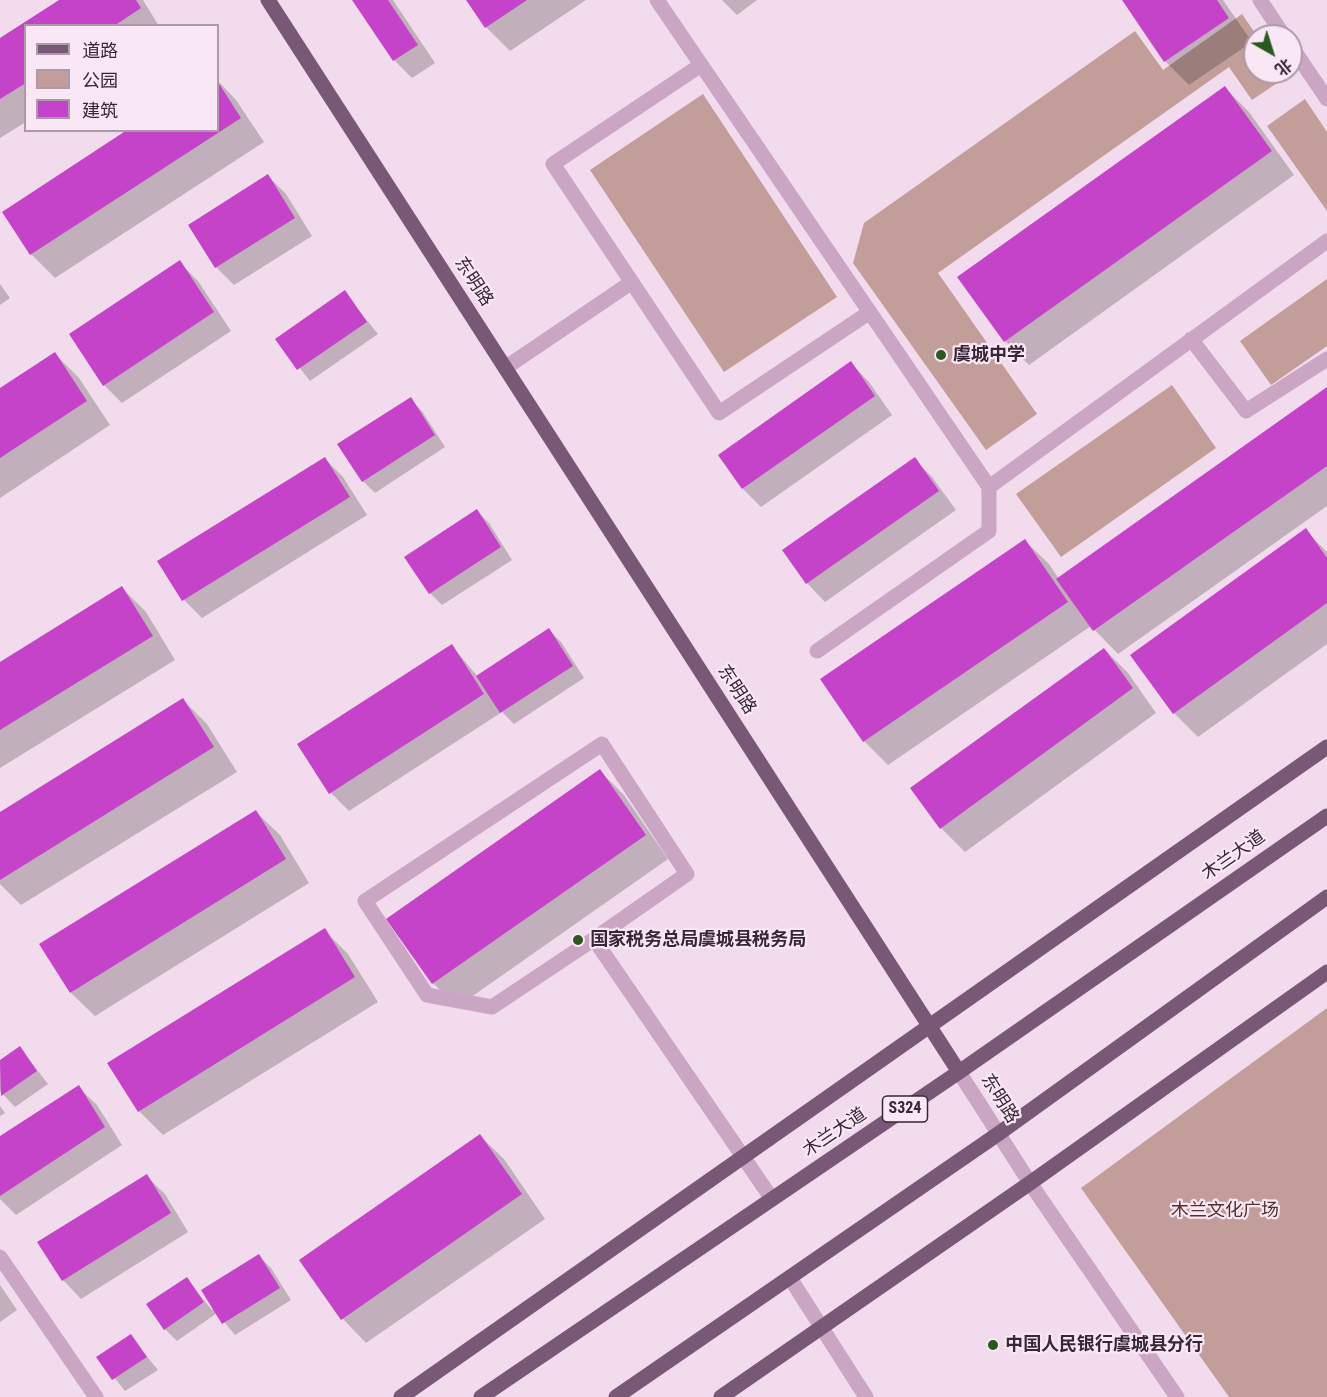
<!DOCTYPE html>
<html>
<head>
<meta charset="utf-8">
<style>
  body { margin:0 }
  #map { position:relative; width:1327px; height:1397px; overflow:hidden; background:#f2dbec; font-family:"Roboto Condensed","Noto Sans SC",sans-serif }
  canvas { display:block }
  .legend { position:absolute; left:24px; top:24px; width:195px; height:108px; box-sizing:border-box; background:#fae7f5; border:2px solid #ac9aa9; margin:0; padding:8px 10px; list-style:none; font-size:18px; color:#372736 }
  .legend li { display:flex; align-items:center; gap:12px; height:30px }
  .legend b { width:30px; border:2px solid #ac9aa9 }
  .north { position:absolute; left:1243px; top:24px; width:60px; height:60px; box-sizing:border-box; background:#fae7f5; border:2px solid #ac9aa9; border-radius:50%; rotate:141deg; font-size:16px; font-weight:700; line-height:24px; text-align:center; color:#372736 }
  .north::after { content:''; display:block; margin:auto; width:21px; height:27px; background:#29591c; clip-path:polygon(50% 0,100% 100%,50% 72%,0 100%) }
</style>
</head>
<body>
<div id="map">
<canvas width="1327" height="1397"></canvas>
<ul class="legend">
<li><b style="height:8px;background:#795877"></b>道路</li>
<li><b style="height:16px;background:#c29d9a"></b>公园</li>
<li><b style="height:16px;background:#c543c8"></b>建筑</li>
</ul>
<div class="north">北</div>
</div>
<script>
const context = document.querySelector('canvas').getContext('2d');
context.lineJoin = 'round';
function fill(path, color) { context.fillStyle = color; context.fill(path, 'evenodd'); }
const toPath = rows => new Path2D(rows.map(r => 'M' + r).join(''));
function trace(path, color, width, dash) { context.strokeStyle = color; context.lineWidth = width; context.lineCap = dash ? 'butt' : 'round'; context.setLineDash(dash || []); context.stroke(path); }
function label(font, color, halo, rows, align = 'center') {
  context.font = font + ' "Roboto Condensed","Noto Sans SC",sans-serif'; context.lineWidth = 4.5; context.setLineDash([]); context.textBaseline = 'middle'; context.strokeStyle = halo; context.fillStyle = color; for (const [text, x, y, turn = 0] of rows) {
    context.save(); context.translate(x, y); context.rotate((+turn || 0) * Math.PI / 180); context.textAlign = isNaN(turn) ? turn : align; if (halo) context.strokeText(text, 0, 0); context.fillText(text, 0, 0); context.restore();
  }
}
fill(toPath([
  [1242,14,1257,36,1255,36,1255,72,1283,72,1286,77,1252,100,1229,67,938,273,1037,414,986,450,853,263,864,223,1135,31,1163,70],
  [703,94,837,297,724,372,590,170],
  [1305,99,1327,132,1327,211,1267,126],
  [1327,279,1327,346,1271,385,1240,341],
  [1172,385,1216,448,1061,557,1016,494],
  [1327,1008,1327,1397,1229,1397,1081,1188]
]), '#c29d9a');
fill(toPath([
  [62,0,143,0,159,26,26,26,26,122,0,138,0,40],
  [354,0,393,0,435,63,412,78,394,60],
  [468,0,586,0,510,51,486,27],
  [722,0,757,0,737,15],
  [1124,0,1223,0,1252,42,1189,85,1165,61],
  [218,81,236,100,264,142,55,278,31,254,218,130],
  [1225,88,1249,112,1294,175,1029,365,1005,341],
  [268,176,286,194,312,236,234,285,216,267],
  [179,262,198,281,231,331,122,403,104,385],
  [0,284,10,298,0,305],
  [344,292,378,334,310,381,277,339],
  [55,354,79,378,110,425,0,498,0,390],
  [851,363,869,382,892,415,761,507,743,489],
  [1327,389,1327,506,1118,654,1091,626,888,765,864,741,1025,541,1049,564,1059,579],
  [410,399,422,411,445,447,375,493,363,481],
  [325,459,343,477,367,515,202,618,184,600,160,562],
  [914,459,932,477,956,510,825,602,807,583,784,551],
  [477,511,489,523,512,560,442,605,430,593],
  [1305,530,1327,552,1327,644,1198,737,1174,713],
  [122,588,146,612,175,660,0,768,0,663],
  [549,630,561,642,584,678,514,724,502,712,349,811,331,793,452,646,478,677],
  [1104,649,1128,673,1156,713,965,852,941,828],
  [183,700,207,724,237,772,21,905,0,884,0,813],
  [600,771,624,795,668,859,457,1007,433,983,388,919],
  [256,812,280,835,309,883,95,1016,71,993],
  [324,930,348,954,378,1002,163,1135,139,1111],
  [20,1048,48,1084,15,1107,0,1091,0,1062],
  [78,1087,97,1105,122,1145,16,1215,0,1199,0,1138],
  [0,1106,5,1113,0,1116],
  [480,1136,504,1159,545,1219,366,1343,343,1319,301,1260],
  [146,1176,165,1194,188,1232,81,1299,63,1280,39,1242],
  [259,1256,271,1268,291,1300,235,1335,217,1313,177,1341,165,1329,186,1279,212,1310],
  [0,1285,17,1310,0,1322],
  [130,1336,158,1370,125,1391,98,1357]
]), '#0003');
fill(toPath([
  [59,0,136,0,141,8,114,26,26,26,26,83,0,99,0,38],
  [352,0,388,0,418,45,393,61],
  [466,0,527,0,485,28],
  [1122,0,1217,0,1229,18,1164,62],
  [218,82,241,118,30,255,2,212,127,130,218,130],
  [1225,86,1272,151,1004,342,957,277],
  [268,174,295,218,215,268,188,225],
  [180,260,214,312,103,386,69,334],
  [345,290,367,322,297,370,275,339],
  [55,352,87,401,0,458,0,388],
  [851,361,875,396,742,489,718,455],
  [1327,387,1327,466,1093,631,1056,579],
  [411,397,435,435,362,482,337,444],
  [325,457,350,497,182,601,157,561],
  [915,457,939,491,806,584,782,550],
  [477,509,501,547,429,594,404,557],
  [1306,528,1327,558,1327,603,1173,714,1130,655],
  [1025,539,1068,602,863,742,820,679],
  [122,586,153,636,0,730,0,662],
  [549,628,573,666,500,713,476,676],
  [452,644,484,694,329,794,297,744],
  [1104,648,1133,688,940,829,910,788],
  [183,698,214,747,0,880,0,812],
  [600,769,646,835,432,984,386,919],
  [256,810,286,859,70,993,39,944],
  [325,928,355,977,138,1112,107,1063],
  [20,1046,37,1071,1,1096,0,1060],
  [79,1085,105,1127,0,1196,0,1136],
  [480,1134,522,1194,341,1320,299,1260],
  [147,1174,171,1213,62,1281,37,1242],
  [259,1254,280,1288,222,1324,201,1290],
  [187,1277,204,1302,164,1330,146,1304],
  [131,1334,147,1357,112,1380,96,1357]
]), '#c543c8');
trace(toPath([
  [657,0,989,487],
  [1260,0,1284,36],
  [1291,46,1327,99],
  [701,65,553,164,719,413,870,312],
  [1191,339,1246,411,1327,359],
  [505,368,632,282],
  [817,651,989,531,989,487,1327,241],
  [594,939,492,1007,427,995,365,901,602,744,687,874,594,939,772,1199],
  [959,1072,1030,1183,1177,1397],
  [0,1257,96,1397],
  [790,1278,866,1397]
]), '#cba6c4', 15);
trace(toPath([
  [268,0,959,1072],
  [401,1397,1327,747],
  [481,1397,959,1072,1327,816],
  [616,1397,998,1134,1327,897],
  [721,1397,1030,1183,1327,972]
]), '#795877', 15);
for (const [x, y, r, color] of [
  [941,355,6,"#29591c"],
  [578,940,6,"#29591c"],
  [993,1345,6,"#29591c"]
]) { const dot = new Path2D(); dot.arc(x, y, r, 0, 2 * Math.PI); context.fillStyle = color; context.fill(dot); trace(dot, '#fae7f5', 2); }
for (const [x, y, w] of [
  [905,1109,45]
]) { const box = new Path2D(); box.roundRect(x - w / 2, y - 13, w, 26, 4.5); context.fillStyle = '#fae7f5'; context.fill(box); trace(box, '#372736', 1.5); }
label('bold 16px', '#372736', null, [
  ["S324",905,1109]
]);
label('18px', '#372736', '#fae7f5', [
  ["东明路",473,282,57],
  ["东明路",736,690,57],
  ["木兰大道",1234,856,-35],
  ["东明路",999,1099,58],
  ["木兰大道",835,1133,-34]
]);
label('bold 18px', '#372736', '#fae7f5', [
  ["虞城中学",953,355],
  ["国家税务总局虞城县税务局",590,940],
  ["中国人民银行虞城县分行",1005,1345]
], 'left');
label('18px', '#552f2b', '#fae7f5', [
  ["木兰文化广场",1225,1211]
]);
</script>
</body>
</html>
